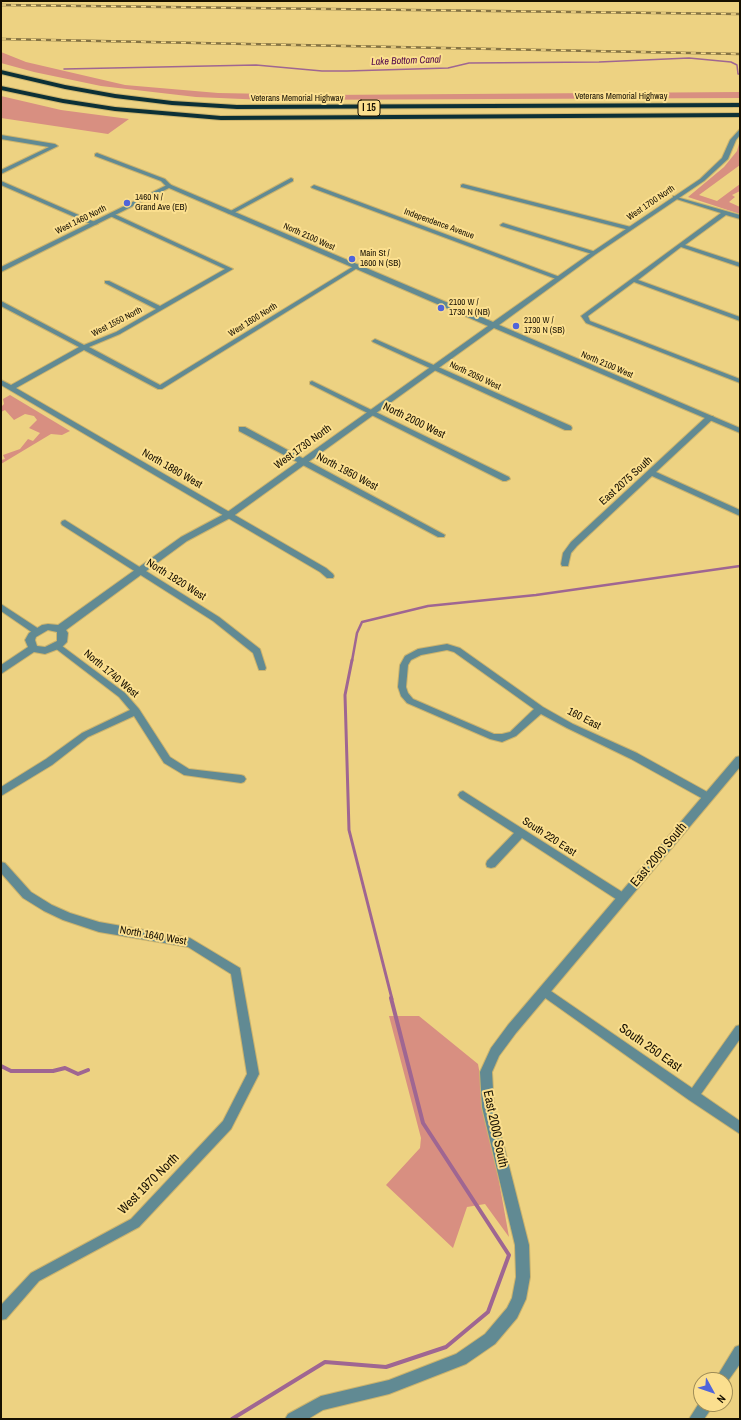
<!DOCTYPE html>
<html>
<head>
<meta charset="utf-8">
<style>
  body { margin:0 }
  #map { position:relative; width:741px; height:1420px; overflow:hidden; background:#edd282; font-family:"Archivo Narrow",sans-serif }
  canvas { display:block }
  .frame { position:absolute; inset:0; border:2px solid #160f00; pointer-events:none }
  .north { position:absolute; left:693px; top:1372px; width:40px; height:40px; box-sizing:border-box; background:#fbdf8f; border:1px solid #9f8c56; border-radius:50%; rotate:130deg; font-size:11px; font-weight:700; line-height:16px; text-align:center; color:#160f00 }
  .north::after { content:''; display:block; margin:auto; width:14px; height:18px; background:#5065da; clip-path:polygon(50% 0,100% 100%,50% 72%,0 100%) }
</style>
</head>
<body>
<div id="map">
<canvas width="741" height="1420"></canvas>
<div class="frame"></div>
<div class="north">N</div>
</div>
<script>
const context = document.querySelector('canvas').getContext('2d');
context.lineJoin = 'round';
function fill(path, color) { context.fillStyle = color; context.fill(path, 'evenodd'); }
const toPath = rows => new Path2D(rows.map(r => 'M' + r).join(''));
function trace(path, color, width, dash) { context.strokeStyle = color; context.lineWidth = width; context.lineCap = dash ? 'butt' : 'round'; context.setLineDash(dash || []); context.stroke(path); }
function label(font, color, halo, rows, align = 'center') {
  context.font = font + ' "Archivo Narrow",sans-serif'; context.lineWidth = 4; context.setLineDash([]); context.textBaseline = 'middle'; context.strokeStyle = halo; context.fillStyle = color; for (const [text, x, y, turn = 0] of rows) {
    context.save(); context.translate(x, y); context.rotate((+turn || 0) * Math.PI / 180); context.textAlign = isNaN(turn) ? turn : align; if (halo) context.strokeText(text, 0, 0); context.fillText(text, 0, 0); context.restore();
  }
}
fill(toPath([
  [1,52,26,62,125,85,218,93,325,95,740,92,740,98,266,100,196,97,101,86,34,72,1,63],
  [1,96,61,110,129,119,108,134,1,118],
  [740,140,740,165,699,195,717,201,740,184,740,191,732,195,735,197,729,202,740,207,740,214,688,197,724,167,737,151],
  [10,395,70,431,62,435,51,434,1,464,1,460,5,459,3,455,20,449,28,439,33,441,40,433,29,428,37,420,34,416,25,414,14,420,5,410,1,412,1,407,4,404,3,399],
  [389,1016,419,1016,478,1064,509,1237,485,1204,467,1207,453,1248,386,1185,420,1148,421,1138]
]), '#d88f81');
trace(toPath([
  [64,69,256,65,322,71,347,71,448,68,469,63,599,62,689,58,731,62,737,65,738,74,740,74]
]), '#9f6692', 1.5);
trace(toPath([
  [352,661,357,633,362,622,428,606,536,595,740,566]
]), '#9f6692', 2.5);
trace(toPath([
  [352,660,345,695,349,830,392,999]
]), '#9f6692', 3);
trace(toPath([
  [1,1066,11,1071,53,1071,65,1068,78,1074,88,1070],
  [232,1419,325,1362,386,1367,446,1347,488,1312,509,1255,423,1123,391,998]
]), '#9f6692', 4);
const minor = toPath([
  [1,135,55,144,58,146,1,174,1,170,49,147,1,139,1,135],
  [97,153,165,179,172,186,167,187,161,181,95,156,95,154,97,153],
  [291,178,293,179,293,181,232,214,227,213,291,178],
  [1,181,97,223,98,224,93,225,1,185,1,181],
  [463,184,631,227,632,228,629,230,461,187,461,185,463,184],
  [314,185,560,277,561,278,556,279,312,188,311,187,314,185],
  [673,196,740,215,740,219,726,215,685,245,740,263,740,267,681,247,638,280,740,317,740,321,634,282,588,316,590,321,740,379,740,383,586,323,581,316,721,213,673,198,673,196],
  [112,213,233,269,120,334,89,347,160,385,354,266,359,267,162,389,158,389,84,350,16,388,326,568,333,574,334,576,333,578,327,578,320,572,1,385,1,380,11,385,79,347,1,306,1,301,84,345,116,332,156,309,105,283,105,281,109,281,160,306,225,269,110,216,110,214,112,213],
  [503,223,596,252,597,253,592,254,501,226,500,225,503,223],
  [375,339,571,426,572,428,571,430,565,430,373,342,372,341,375,339],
  [312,381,509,477,510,479,506,481,503,481,310,384,310,382,312,381],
  [707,416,713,416,714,418,656,472,740,510,740,516,652,476,577,546,571,553,568,566,562,566,561,564,563,553,571,542,707,416],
  [239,427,245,427,445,535,444,537,438,537,239,431,239,427],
  [65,520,219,617,260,649,266,668,265,670,259,670,253,653,213,621,62,525,61,523,62,521,65,520],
  [1,604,39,629,40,631,39,633,33,633,1,611,1,604],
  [58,643,125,693,139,709,170,757,189,769,241,775,244,776,246,779,244,782,241,783,184,775,164,763,134,716,88,737,52,765,1,796,1,787,46,759,82,733,130,710,119,697,55,648,54,646,55,644,58,643],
  [447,644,460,648,543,707,573,724,637,753,711,794,713,797,711,800,705,800,631,759,567,728,541,714,516,736,502,742,490,739,407,703,401,696,398,687,400,665,405,656,418,649,447,644],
  [447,650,454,652,534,709,510,732,502,734,494,734,413,699,408,693,406,687,408,665,411,660,421,655,447,650],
  [463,791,627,895,628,898,627,901,623,902,619,901,522,838,495,867,491,868,487,867,486,864,487,861,514,833,460,798,458,795,460,792,463,791],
  [1,862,5,863,31,892,52,905,70,913,99,922,190,938,240,968,259,1074,231,1129,139,1227,39,1281,6,1319,1,1320,1,1305,31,1273,131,1219,223,1121,247,1074,231,974,188,947,99,932,63,920,44,911,23,898,1,873,1,862],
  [545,987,692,1088,736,1026,740,1025,740,1039,701,1094,740,1121,740,1134,689,1100,541,995,540,992,541,989,545,987],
  [740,1345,740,1364,725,1385,725,1380,715,1380,735,1347,740,1345],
  [701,1400,701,1404,713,1404,711,1409,704,1419,689,1419,701,1400]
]);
const tertiary = toPath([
  [740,129,740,135,736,140,728,159,704,181,596,254,499,325,740,428,740,433,494,328,232,517,187,541,66,630,68,633,67,642,61,648,45,654,34,652,1,674,1,665,28,647,25,640,29,633,42,625,48,624,58,625,181,537,226,513,488,326,169,188,1,272,1,267,169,184,493,322,592,252,700,179,722,158,730,140,740,129],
  [48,630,57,632,57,641,45,647,37,646,35,640,36,637,48,630],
  [740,756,740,767,516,1033,499,1056,492,1072,494,1107,529,1245,530,1277,526,1299,517,1318,495,1344,466,1364,389,1394,323,1410,308,1419,285,1419,288,1414,321,1396,389,1380,456,1354,485,1334,507,1308,512,1298,516,1277,515,1245,482,1107,480,1072,491,1048,508,1025,736,757,740,756]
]);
const motorway = toPath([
  [1,70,65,85,115,94,172,101,237,105,740,103,740,107,237,109,172,105,115,98,65,89,1,74,1,70],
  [1,86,63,99,115,107,221,116,740,113,740,117,221,120,115,111,63,103,1,90,1,86]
]);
trace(minor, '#cbb36d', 2);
trace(tertiary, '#cbb36d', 2);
trace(motorway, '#cbb36d', 2);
fill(minor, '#618a93');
fill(tertiary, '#618a93');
fill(motorway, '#0c3036');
const rail = toPath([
  [1,5,740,14],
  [1,39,740,54]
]);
trace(rail, '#857343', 2.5);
trace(rail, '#fbdf8f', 1.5, [5]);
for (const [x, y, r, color] of [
  [127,203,4,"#5065da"],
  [352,259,4,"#5065da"],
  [441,308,4,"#5065da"],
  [516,326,4,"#5065da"]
]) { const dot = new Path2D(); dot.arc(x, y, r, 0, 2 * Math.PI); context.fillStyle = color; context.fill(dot); trace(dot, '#fbdf8f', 1.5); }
label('9px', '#160f00', '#fbdf8f', [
  ["Veterans Memorial Highway",621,97],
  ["Veterans Memorial Highway",297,99],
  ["West 1700 North",651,203,-34],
  ["West 1460 North",81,220,-26],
  ["Independence Avenue",439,224,20],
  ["North 2100 West",309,237,24],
  ["West 1600 North",253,320,-32],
  ["West 1550 North",117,322,-27],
  ["North 2100 West",607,365,23],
  ["North 2050 West",475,376,25]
]);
label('9px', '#160f00', '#fbdf8f', [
  ["1460 N /",135,198],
  ["Grand Ave (EB)",135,208],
  ["Main St /",360,254],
  ["1600 N (SB)",360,264],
  ["2100 W /",449,303],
  ["1730 N (NB)",449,313],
  ["2100 W /",524,321],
  ["1730 N (SB)",524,331]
], 'left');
label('italic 10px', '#4d0248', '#fbdf8f', [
  ["Lake Bottom Canal",406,61,-2]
]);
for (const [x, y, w] of [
  [369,108,22]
]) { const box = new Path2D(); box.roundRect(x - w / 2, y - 8, w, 16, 3); context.fillStyle = '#fbdf8f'; context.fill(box); trace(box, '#160f00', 1); }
label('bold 10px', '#160f00', null, [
  ["I 15",369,108]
]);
label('11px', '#160f00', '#fbdf8f', [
  ["North 2000 West",414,421,26],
  ["West 1730 North",303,447,-36],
  ["North 1880 West",172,469,30],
  ["North 1950 West",347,472,28],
  ["East 2075 South",626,481,-42],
  ["North 1820 West",176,580,32],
  ["North 1740 West",111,674,40],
  ["160 East",584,719,27],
  ["South 220 East",549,837,33],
  ["North 1640 West",153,936,10]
]);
label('13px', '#160f00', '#fbdf8f', [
  ["East 2000 South",659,855,-50],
  ["South 250 East",650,1048,35],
  ["East 2000 South",495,1129,78],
  ["West 1970 North",149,1184,-45]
]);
</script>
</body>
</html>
